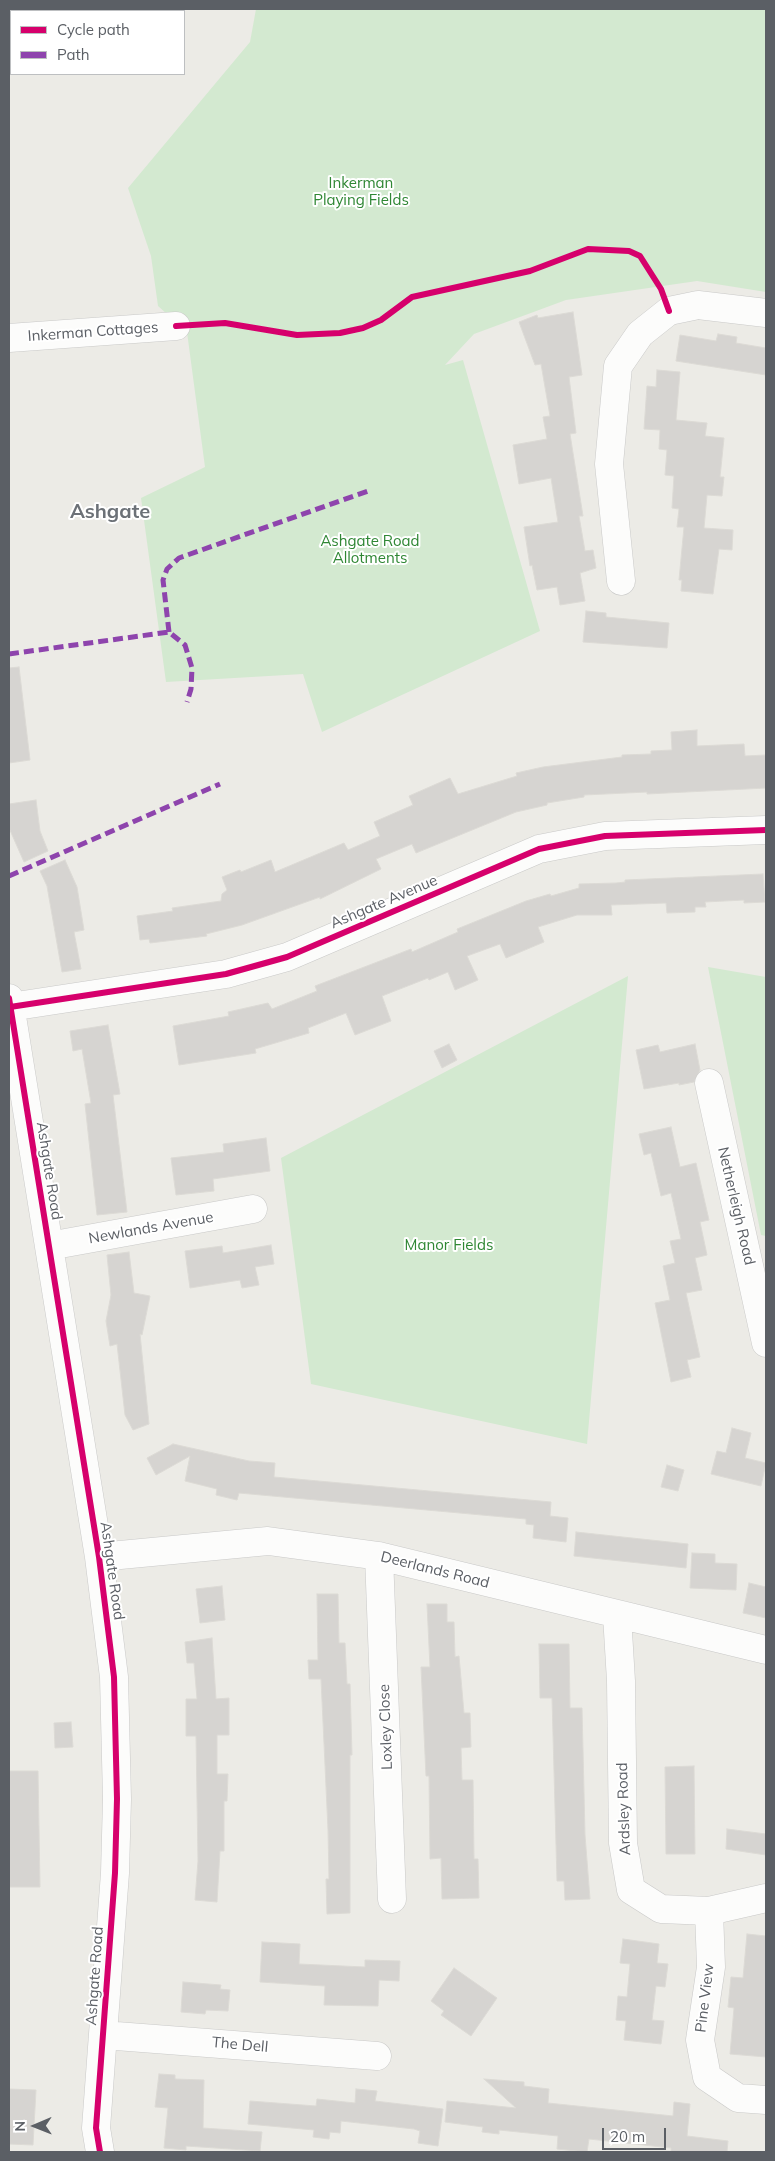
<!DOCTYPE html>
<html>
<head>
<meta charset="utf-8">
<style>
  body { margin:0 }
  #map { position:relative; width:775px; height:2161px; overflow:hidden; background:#ecebe6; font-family:Mulish,sans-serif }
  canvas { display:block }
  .frame { position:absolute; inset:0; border:10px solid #5b5f65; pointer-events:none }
  .legend { position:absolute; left:10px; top:10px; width:175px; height:65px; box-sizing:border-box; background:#fff; border:1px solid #bdbfc1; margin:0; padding:6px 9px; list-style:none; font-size:15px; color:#5b5f65 }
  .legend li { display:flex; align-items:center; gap:10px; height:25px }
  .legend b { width:25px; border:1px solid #bdbfc1 }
  .north { position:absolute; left:10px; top:2101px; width:50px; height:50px; -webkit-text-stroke:4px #fff; paint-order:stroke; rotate:269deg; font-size:14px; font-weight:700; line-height:20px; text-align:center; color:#5b5f65 }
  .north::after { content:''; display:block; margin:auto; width:18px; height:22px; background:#5b5f65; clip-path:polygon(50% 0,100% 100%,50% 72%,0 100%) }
  .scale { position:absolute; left:602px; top:2128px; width:64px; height:22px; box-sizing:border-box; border:2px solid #5b5f65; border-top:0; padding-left:6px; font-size:15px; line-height:18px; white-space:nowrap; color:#5b5f65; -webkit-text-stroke:4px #fff; paint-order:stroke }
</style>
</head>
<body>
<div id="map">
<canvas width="775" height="2161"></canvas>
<div class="frame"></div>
<ul class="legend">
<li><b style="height:6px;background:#d6006c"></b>Cycle path</li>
<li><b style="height:6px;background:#8e44ad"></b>Path</li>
</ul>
<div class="north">N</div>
<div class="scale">20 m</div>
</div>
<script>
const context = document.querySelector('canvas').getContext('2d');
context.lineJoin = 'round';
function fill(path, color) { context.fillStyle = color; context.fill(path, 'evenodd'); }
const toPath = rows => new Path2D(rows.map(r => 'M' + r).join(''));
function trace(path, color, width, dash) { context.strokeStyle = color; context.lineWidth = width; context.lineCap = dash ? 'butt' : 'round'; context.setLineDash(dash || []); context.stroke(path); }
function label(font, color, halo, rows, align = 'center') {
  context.font = font + ' Mulish,sans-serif'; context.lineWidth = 4; context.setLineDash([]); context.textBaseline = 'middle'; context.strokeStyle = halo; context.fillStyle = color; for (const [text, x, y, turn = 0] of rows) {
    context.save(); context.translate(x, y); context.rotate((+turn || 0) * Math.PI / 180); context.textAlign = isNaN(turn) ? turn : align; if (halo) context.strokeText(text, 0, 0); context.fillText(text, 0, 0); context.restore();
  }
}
fill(toPath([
  [256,9,766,9,766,292,697,281,566,300,474,334,445,365,463,360,540,631,322,732,303,674,166,682,141,498,205,467,187,332,158,306,151,256,128,188,250,42],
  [708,967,766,977,766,1236,761,1235],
  [628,976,587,1444,311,1384,281,1158]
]), '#d3e9d0');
const building = toPath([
  [573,312,582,375,569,377,576,433,570,434,583,516,579,516,585,551,593,550,596,568,580,573,585,601,560,605,557,587,537,590,532,565,530,566,524,527,558,522,551,478,519,484,513,445,547,439,543,417,550,416,541,364,535,365,519,322,537,315,538,318,573,312],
  [718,334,737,337,736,343,766,348,766,375,676,361,680,335,716,341,718,334],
  [657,370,680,372,676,420,707,423,705,436,724,438,720,477,724,477,722,496,707,495,704,528,733,530,732,550,719,549,713,594,681,591,682,580,679,580,684,527,677,527,679,509,672,508,674,476,665,475,667,450,659,449,660,430,644,429,647,386,656,387,657,370],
  [586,611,606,613,606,617,669,623,667,648,583,642,586,611],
  [19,667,30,760,9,763,9,668,19,667],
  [697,730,697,746,744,744,745,756,766,755,766,788,647,794,647,792,584,795,584,797,547,803,547,805,516,812,416,853,412,844,376,859,381,869,320,899,320,897,242,925,206,934,207,936,150,943,149,939,140,940,137,916,173,911,172,908,221,901,222,894,227,890,222,877,240,870,241,872,271,860,275,872,344,843,348,850,380,836,374,822,413,805,409,796,450,778,458,794,517,776,516,773,543,767,622,757,622,755,651,754,651,751,672,750,671,732,697,730],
  [36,800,40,831,48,851,24,862,9,828,9,804,36,800],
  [65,860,77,887,84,930,74,932,81,969,62,972,47,886,40,871,65,860],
  [763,874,765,902,744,903,744,900,705,902,706,907,695,907,695,912,667,913,666,903,611,905,612,915,577,915,538,927,544,942,506,958,500,944,467,956,478,980,455,990,448,972,429,980,428,978,382,996,391,1021,355,1035,346,1013,308,1028,309,1033,255,1049,256,1053,179,1065,173,1026,229,1016,228,1012,268,1003,272,1009,317,991,315,986,411,949,412,952,458,932,457,929,526,901,550,894,551,896,579,888,579,884,616,883,625,882,625,880,763,874],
  [108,1025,120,1094,113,1095,127,1212,97,1215,85,1104,91,1103,82,1049,73,1051,70,1031,108,1025],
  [449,1044,457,1060,442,1068,434,1051,449,1044],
  [695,1044,700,1070,694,1082,679,1085,679,1083,644,1089,636,1050,658,1045,660,1052,695,1044],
  [671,1127,680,1167,696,1163,709,1220,700,1222,707,1255,695,1258,702,1290,686,1293,700,1357,687,1360,691,1377,671,1382,655,1303,670,1300,663,1266,675,1263,670,1241,681,1239,671,1193,661,1196,651,1153,644,1155,639,1134,671,1127],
  [266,1138,270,1171,213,1179,214,1191,176,1195,171,1158,224,1152,223,1144,266,1138],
  [271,1245,274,1264,255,1267,259,1285,242,1288,240,1280,190,1288,185,1251,222,1246,223,1253,271,1245],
  [129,1252,134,1293,150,1296,142,1335,140,1334,149,1424,133,1430,125,1415,117,1344,110,1346,106,1321,111,1295,107,1255,129,1252],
  [732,1428,751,1433,745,1458,766,1463,761,1486,711,1474,717,1451,726,1453,732,1428],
  [173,1444,249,1461,275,1463,274,1477,551,1502,550,1516,568,1518,566,1542,533,1538,534,1525,526,1524,526,1519,239,1493,237,1500,216,1495,217,1489,185,1481,190,1456,156,1475,147,1458,173,1444],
  [667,1465,684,1470,678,1491,661,1487,667,1465],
  [576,1532,688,1544,686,1568,574,1556,576,1532],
  [692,1553,715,1554,715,1563,737,1564,736,1590,690,1588,692,1553],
  [749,1583,766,1587,766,1618,743,1613,749,1583],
  [222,1586,225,1620,200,1623,196,1589,222,1586],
  [317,1594,338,1594,339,1643,345,1643,347,1684,350,1684,352,1755,350,1755,350,1913,327,1914,326,1879,329,1879,328,1830,321,1679,309,1679,308,1660,318,1660,317,1594],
  [427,1604,447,1604,447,1622,454,1622,455,1657,459,1656,464,1713,470,1713,471,1747,461,1748,462,1780,473,1780,474,1859,478,1859,479,1898,442,1899,441,1858,430,1859,429,1776,426,1776,421,1667,430,1667,427,1604],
  [212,1638,216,1699,229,1698,229,1735,217,1735,217,1774,228,1774,227,1801,224,1801,224,1851,220,1851,217,1902,195,1900,198,1861,196,1736,186,1736,186,1699,197,1699,194,1663,187,1663,185,1642,212,1638],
  [539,1644,569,1644,570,1708,582,1708,585,1835,590,1899,565,1900,564,1881,557,1881,552,1698,540,1698,539,1644],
  [71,1722,73,1747,55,1748,54,1723,71,1722],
  [694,1766,695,1854,666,1854,665,1767,694,1766],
  [9,1771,38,1771,40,1887,9,1887,9,1771],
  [727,1829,766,1834,766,1855,726,1849,727,1829],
  [747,1934,766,1936,766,2057,730,2054,734,2008,728,2007,731,1977,743,1978,747,1934],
  [623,1939,659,1944,657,1963,668,1964,665,1987,656,1986,652,2020,664,2021,661,2044,624,2040,626,2021,616,2020,618,1996,627,1997,630,1964,620,1963,623,1939],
  [262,1942,300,1944,299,1964,365,1967,365,1960,400,1961,399,1981,379,1980,378,2006,324,2005,325,1986,260,1982,262,1942],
  [454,1968,497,1998,471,2036,441,2015,444,2011,431,2001,454,1968],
  [183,1982,221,1985,220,1989,230,1990,228,2011,206,2010,205,2014,181,2012,183,1982],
  [159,2074,175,2075,175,2079,204,2080,203,2128,262,2132,260,2151,186,2146,186,2150,164,2148,168,2108,155,2107,159,2074],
  [484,2079,524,2082,524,2086,549,2089,548,2103,673,2116,674,2102,690,2104,687,2136,728,2141,727,2152,671,2152,671,2148,589,2139,587,2152,557,2149,558,2136,499,2130,499,2134,482,2132,483,2127,445,2122,447,2101,516,2108,484,2079],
  [9,2089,36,2090,33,2145,9,2144,9,2089],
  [356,2089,377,2091,375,2101,443,2109,438,2146,418,2143,420,2131,414,2129,341,2121,340,2133,330,2132,329,2139,313,2137,314,2130,248,2124,250,2101,316,2106,317,2099,355,2103,356,2089]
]);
fill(building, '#d6d4d1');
trace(building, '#dcdad5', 1);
const minor = toPath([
  [9,338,176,326],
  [621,581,609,464,618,366,640,334,669,311,698,305,766,313],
  [9,998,99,1557,114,1677,117,1799,115,1873,96,2128,100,2152],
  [10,1007,226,974,287,957,539,849,605,836,766,830],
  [709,1083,766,1343],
  [49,1246,253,1209],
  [379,1556,392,1899],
  [99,1557,268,1541,379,1556,766,1650],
  [617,1615,621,1681,623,1843,631,1890,661,1909,709,1911,766,1898],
  [709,1911,711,1967,700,2040,707,2077,738,2098,766,2100],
  [103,2035,377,2056]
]);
trace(minor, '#c9c9c8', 29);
trace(minor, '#fcfcfb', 28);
trace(toPath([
  [169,632,163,580,167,569,179,558,368,491],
  [9,654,169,632,185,645,192,668,191,689,187,702],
  [9,876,220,784]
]), '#8e44ad', 5, [10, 5]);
trace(toPath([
  [176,326,225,323,297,335,340,333,363,328,381,320,412,297,530,271,588,249,629,251,640,256,661,289,669,311],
  [9,998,99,1557,114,1677,117,1799,115,1873,96,2128,100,2152],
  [10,1007,226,974,287,957,539,849,605,836,766,830]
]), '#d6006c', 6);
label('15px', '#2f8734', '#fff', [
  ["Inkerman",361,183],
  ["Playing Fields",361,200],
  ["Ashgate Road",370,541],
  ["Allotments",370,558],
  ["Manor Fields",449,1245]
]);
label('15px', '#5b5f65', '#fff', [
  ["Inkerman Cottages",93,332,-4],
  ["Ashgate Avenue",384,902,-23],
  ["Ashgate Road",49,1171,81],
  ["Netherleigh Road",736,1206,77],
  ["Newlands Avenue",151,1228,-10],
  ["Deerlands Road",435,1570,14],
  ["Ashgate Road",112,1571,82],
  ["Loxley Close",386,1727,-92],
  ["Ardsley Road",624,1809,-92],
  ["Ashgate Road",95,1976,-86],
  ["Pine View",705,1998,-83],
  ["The Dell",240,2045,5]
]);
label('bold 20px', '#6c7177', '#fff', [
  ["Ashgate",110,512]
]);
</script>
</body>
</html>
